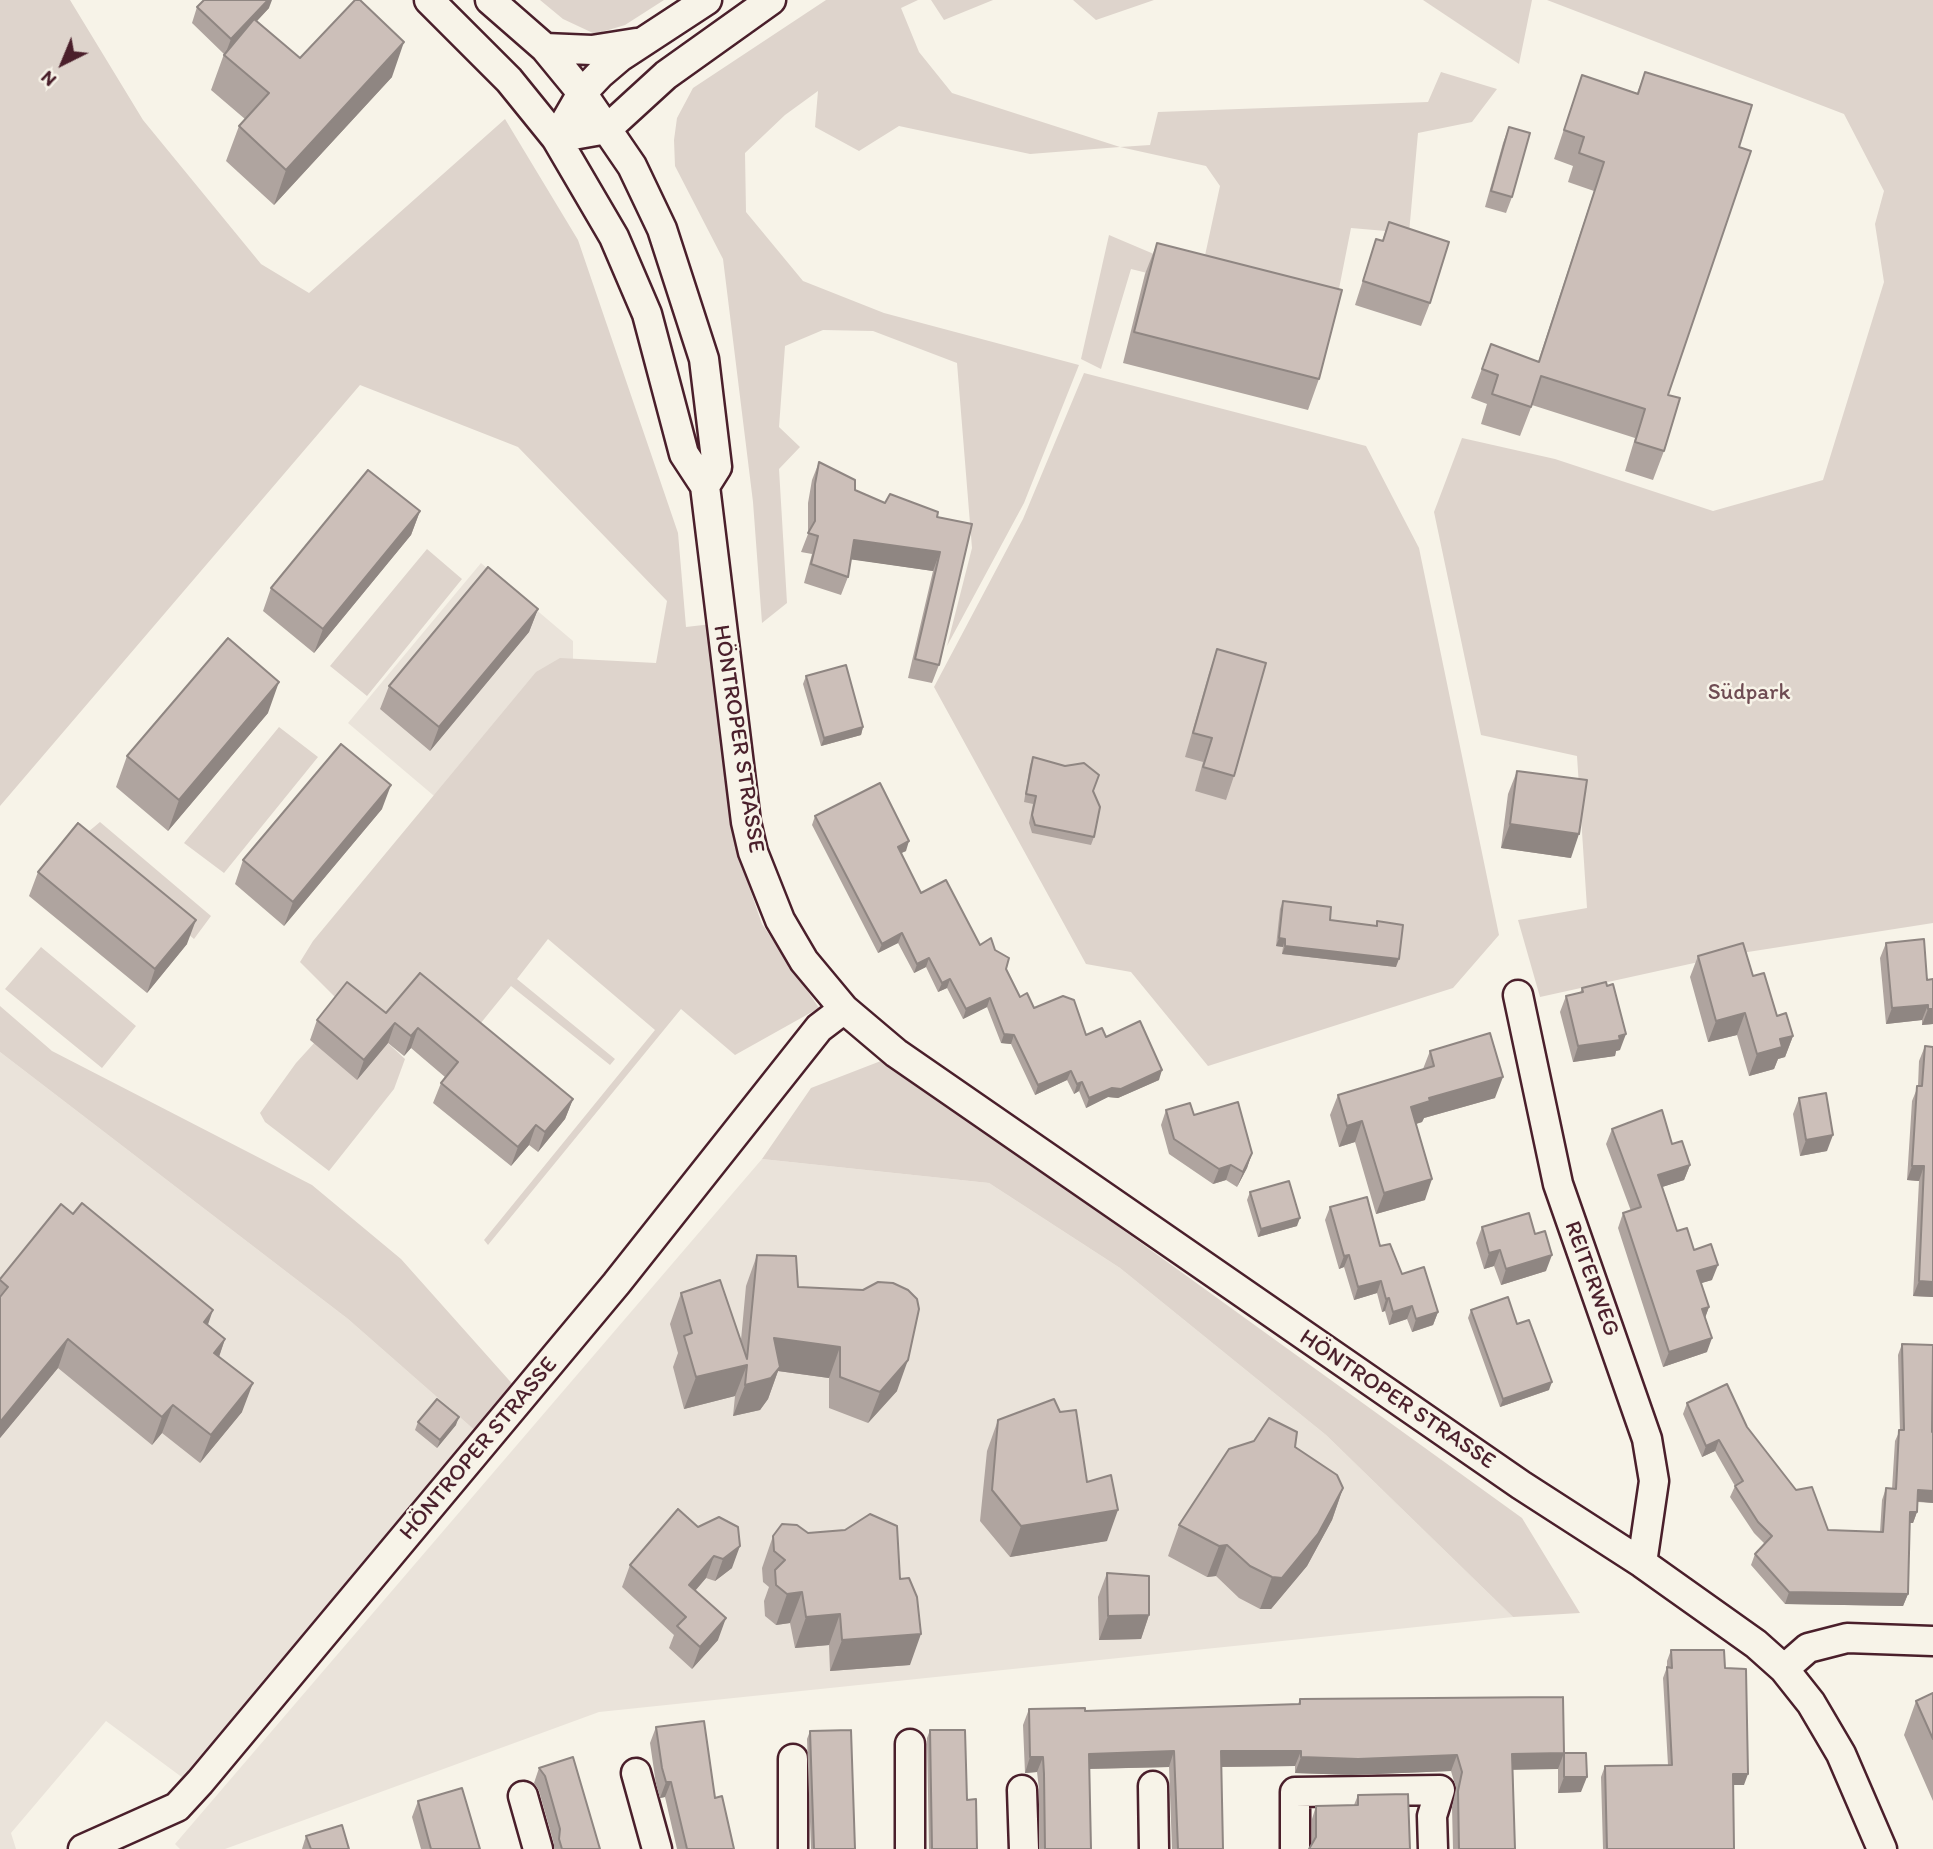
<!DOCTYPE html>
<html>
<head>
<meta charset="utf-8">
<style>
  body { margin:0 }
  #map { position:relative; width:1933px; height:1849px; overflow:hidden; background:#f7f3e8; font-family:Itim,sans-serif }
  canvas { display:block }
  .north { position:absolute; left:28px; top:28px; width:70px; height:70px; -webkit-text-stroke:5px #f7f3e8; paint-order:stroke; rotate:223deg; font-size:19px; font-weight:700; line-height:28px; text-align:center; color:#4a1f2b }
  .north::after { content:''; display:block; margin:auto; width:24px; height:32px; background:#4a1f2b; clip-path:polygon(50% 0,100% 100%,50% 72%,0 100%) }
</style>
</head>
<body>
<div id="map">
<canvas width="1933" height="1849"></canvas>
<div class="north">N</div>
</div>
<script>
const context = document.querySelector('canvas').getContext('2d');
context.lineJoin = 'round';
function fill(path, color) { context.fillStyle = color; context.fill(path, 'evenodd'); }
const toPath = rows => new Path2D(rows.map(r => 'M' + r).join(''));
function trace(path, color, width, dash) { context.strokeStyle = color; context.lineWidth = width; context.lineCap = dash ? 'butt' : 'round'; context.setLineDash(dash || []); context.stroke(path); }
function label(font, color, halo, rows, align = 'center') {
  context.font = font + ' Itim,sans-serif'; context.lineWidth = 5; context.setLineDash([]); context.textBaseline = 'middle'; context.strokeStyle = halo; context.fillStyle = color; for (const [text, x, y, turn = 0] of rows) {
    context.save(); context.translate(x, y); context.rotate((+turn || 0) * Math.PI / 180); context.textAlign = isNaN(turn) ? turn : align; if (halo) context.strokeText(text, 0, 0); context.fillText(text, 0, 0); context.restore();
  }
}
fill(toPath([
  [481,563,573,641,573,662,505,856,348,723],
  [0,1052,348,1319,479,1434,341,1599,183,1778,106,1721,11,1833,16,1849,0,1849],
  [762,1159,989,1183,1120,1268,1326,1435,1513,1617,599,1712,225,1849,180,1849,175,1844]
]), '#eae3da');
fill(toPath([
  [0,0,70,0,143,120,261,264,309,293,505,119,578,240,678,533,686,627,712,624,737,852,762,924,819,1008,735,1055,681,1009,488,1245,484,1240,655,1030,548,939,517,979,615,1059,610,1065,511,986,454,1056,378,1034,405,1059,394,1089,329,1171,265,1122,260,1113,296,1063,346,1008,300,962,313,941,536,672,560,658,656,663,667,601,518,447,360,385,0,806],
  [540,0,664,0,625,25,595,34,563,19],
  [826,0,918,0,901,8,919,52,952,93,1120,147,1150,145,1158,112,1428,102,1441,72,1497,89,1472,122,1418,133,1409,233,1351,228,1333,319,1131,269,1101,369,1081,359,1109,235,1201,274,1220,186,1206,166,1120,147,1030,154,899,126,859,151,815,127,818,91,785,115,745,153,746,212,803,281,884,313,1079,365,1024,503,947,646,972,548,957,363,873,331,823,330,785,346,779,427,800,447,779,469,787,603,762,623,753,502,723,259,675,166,674,140,677,118,693,88],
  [931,0,993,0,944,20],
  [1073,0,1154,0,1096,20],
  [1423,0,1532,0,1519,64],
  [1547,0,1933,0,1933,923,1735,954,1540,997,1518,920,1587,908,1577,756,1481,735,1434,512,1462,438,1555,459,1713,511,1823,480,1884,282,1875,224,1884,191,1844,114],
  [1084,373,1366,446,1419,548,1499,935,1453,988,1208,1066,1131,972,1086,964,934,687,1023,519],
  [427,549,462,579,367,696,330,666],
  [279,727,318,757,224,873,184,843],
  [100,822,211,916,194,939,76,842],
  [41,947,136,1026,102,1068,5,989],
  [0,1006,52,1051,312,1185,401,1259,516,1388,479,1434,348,1319,0,1052],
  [886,1059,1522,1518,1580,1613,1513,1617,1326,1435,1120,1268,989,1183,762,1159,811,1088]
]), '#ded4cc');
const minor = toPath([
  [429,0,509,80,556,138,614,237,647,314,684,454,705,486,746,822,753,852,780,920,804,961,844,1009,896,1053,1521,1485,1642,1563,1756,1644,1784,1669,1811,1703,1841,1754,1882,1849],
  [490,0,545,48,582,93,632,166,662,229,704,359,717,467,705,486],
  [545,48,592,50,636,43],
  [556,138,607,129,666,75,771,0],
  [556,138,582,93,600,74,620,57,707,0],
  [1518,995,1558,1184,1647,1439,1654,1481,1642,1563],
  [1784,1669,1808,1648,1847,1638,1933,1641],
  [910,1744,910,1849],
  [793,1759,793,1849],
  [636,1773,657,1849],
  [1153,1786,1154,1849],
  [1022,1790,1024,1849],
  [523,1796,538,1849],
  [83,1849,177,1807,200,1782,616,1284,819,1028,844,1009],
  [1295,1849,1295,1792,1440,1790,1432,1816,1433,1849]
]);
trace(minor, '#4a1f2b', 33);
trace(minor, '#f7f3e8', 28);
fill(toPath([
  [197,7,269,8,257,21,300,58,392,77,274,205,226,161,239,126,245,119,211,90,224,54,192,23],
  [1645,72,1739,147,1668,395,1664,451,1653,480,1625,471,1635,438,1532,405,1520,436,1481,424,1487,404,1471,398,1491,344,1538,362,1594,191,1568,182,1573,166,1554,159,1582,75,1637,93],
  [1509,127,1512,197,1506,213,1485,207,1503,143],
  [1389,222,1430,303,1421,326,1355,305,1376,239,1382,241],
  [1157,243,1319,379,1308,410,1123,363,1145,274],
  [819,462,855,490,885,503,937,517,972,524,939,665,932,683,908,678,933,571,851,559,848,577,841,595,804,583,812,554,801,552,808,534,808,503,812,480],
  [420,511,411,535,314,653,263,611,271,588],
  [538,609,529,632,430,751,380,709,389,686],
  [1217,649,1234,776,1226,800,1195,791,1203,762,1185,757,1209,673],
  [806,676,863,727,861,735,821,746,803,684],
  [268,713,168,831,116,787,127,756],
  [1033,757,1093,791,1094,837,1091,845,1032,833,1029,823,1033,804,1024,802,1030,765],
  [1517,771,1571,858,1501,848,1508,794],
  [382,809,284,926,235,884,243,860],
  [815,816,906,851,901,853,921,893,980,945,995,950,1006,969,1020,997,1034,1008,1086,1035,1106,1037,1159,1080,1118,1098,1108,1097,1086,1108,1079,1091,1074,1094,1067,1080,1035,1095,1011,1044,1001,1043,987,1007,963,1019,947,988,938,992,926,967,914,973,898,943,878,953,812,825],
  [38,872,187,944,147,993,29,896],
  [1283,901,1330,920,1376,926,1377,921,1396,967,1282,954,1283,947,1276,946,1280,909],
  [1886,943,1927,980,1933,979,1933,1024,1922,1025,1922,1020,1886,1024,1880,958],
  [1698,956,1753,976,1777,1016,1793,1036,1785,1057,1778,1059,1774,1069,1749,1076,1737,1035,1708,1042,1690,977],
  [1582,988,1620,1050,1616,1051,1615,1056,1573,1062,1560,1012,1566,996,1580,993],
  [386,1013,573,1099,565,1119,538,1152,529,1145,511,1166,433,1103,441,1083,445,1077,411,1048,404,1056,388,1043,357,1080,310,1040,317,1020],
  [1925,1046,1933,1047,1933,1297,1913,1296,1919,1181,1907,1180,1912,1101,1918,1086,1919,1061],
  [1430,1051,1495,1098,1424,1118,1422,1122,1416,1124,1425,1200,1376,1214,1355,1142,1339,1147,1330,1115,1338,1095,1423,1069],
  [1799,1098,1827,1151,1800,1156,1793,1114],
  [1166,1110,1194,1115,1252,1153,1247,1168,1237,1187,1226,1180,1213,1184,1169,1154,1161,1125],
  [1612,1129,1672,1144,1690,1165,1684,1180,1662,1187,1677,1231,1694,1250,1712,1280,1701,1283,1709,1307,1705,1317,1707,1352,1663,1367,1618,1228,1623,1213,1631,1211,1606,1144],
  [1250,1192,1297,1226,1258,1237,1247,1200],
  [1330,1207,1380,1246,1402,1274,1438,1312,1433,1325,1412,1332,1407,1319,1389,1325,1385,1311,1382,1312,1377,1293,1354,1300,1344,1267,1339,1269,1325,1220],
  [1482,1227,1546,1271,1501,1285,1494,1266,1484,1269,1476,1243],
  [757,1255,798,1287,897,1391,868,1423,829,1408,829,1378,778,1371,768,1399,760,1410,733,1416,735,1396,684,1409,673,1367,678,1353,670,1324,681,1293,741,1340,746,1286],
  [0,1279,208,1325,225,1339,219,1357,242,1412,200,1463,162,1433,152,1445,58,1368,0,1438],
  [1471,1310,1517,1324,1549,1390,1500,1407,1468,1318],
  [1902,1344,1932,1432,1933,1432,1933,1503,1918,1502,1917,1512,1913,1523,1910,1523,1908,1594,1903,1606,1785,1604,1751,1565,1755,1554,1765,1544,1754,1533,1730,1497,1735,1486,1715,1451,1702,1457,1683,1414,1687,1403,1747,1427,1828,1530,1880,1532,1882,1500,1886,1488,1892,1489,1895,1441,1900,1430,1898,1355],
  [998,1420,1087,1482,1107,1541,1010,1557,980,1521,987,1451],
  [418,1422,456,1425,437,1448,415,1430],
  [1295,1447,1343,1488,1332,1520,1307,1566,1271,1609,1260,1609,1239,1598,1216,1576,1207,1577,1168,1556,1179,1525],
  [678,1509,732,1568,715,1581,706,1578,695,1591,718,1640,692,1669,669,1648,674,1635,622,1587,630,1565],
  [808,1533,900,1579,910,1665,830,1671,829,1645,795,1648,790,1623,776,1625,765,1616,764,1601,769,1587,763,1582,762,1568,773,1536],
  [1107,1573,1149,1615,1141,1639,1099,1640,1098,1597],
  [1671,1650,1725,1668,1744,1785,1733,1785,1734,1849,1603,1849,1601,1777,1605,1766,1668,1765,1663,1678,1667,1667,1667,1661],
  [1933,1693,1933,1801,1904,1735,1916,1701],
  [1300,1699,1564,1753,1581,1792,1558,1793,1558,1769,1513,1769,1515,1849,1453,1849,1452,1807,1456,1788,1451,1771,1352,1775,1295,1773,1295,1766,1221,1767,1223,1849,1172,1849,1169,1767,1089,1769,1091,1849,1039,1849,1039,1789,1037,1772,1025,1773,1023,1725,1029,1709,1085,1711,1298,1704],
  [656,1727,715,1798,734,1849,677,1849,665,1797,660,1798,656,1784,650,1743],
  [930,1730,967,1800,977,1849,929,1849,927,1738],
  [810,1731,855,1849,811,1849,807,1739],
  [539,1768,600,1849,554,1849,554,1844,539,1791,534,1783],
  [1408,1794,1312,1844,1312,1819,1316,1806,1354,1805,1358,1795],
  [418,1801,480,1849,421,1849,412,1817],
  [306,1836,349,1849,302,1849]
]), '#afa49f');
fill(toPath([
  [268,0,272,0,269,8,225,55,231,39],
  [404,42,392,77,274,205,286,170],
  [420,511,411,535,314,653,323,629],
  [854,540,940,552,933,571,848,559],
  [538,609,529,632,430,751,439,727],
  [279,682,268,713,168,831,179,800],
  [863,727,861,735,821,746,824,738],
  [391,785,382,809,284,926,293,902],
  [1510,824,1579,834,1571,858,1501,848],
  [909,841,906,851,895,856,898,847],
  [196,920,187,944,147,993,155,969],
  [902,933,898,943,878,953,882,944],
  [1279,938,1285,939,1283,947,1276,946],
  [1285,946,1399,959,1396,967,1282,954],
  [929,958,926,967,914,973,917,964],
  [950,979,947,988,938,992,942,983],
  [990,998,987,1007,963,1019,966,1009],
  [1928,1005,1922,1020,1886,1024,1892,1008],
  [1928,1009,1933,1009,1933,1024,1922,1025],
  [1745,1013,1737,1035,1708,1042,1716,1021],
  [395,1023,388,1043,357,1080,364,1060],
  [418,1028,411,1048,404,1056,411,1036],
  [1004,1034,1014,1035,1011,1044,1001,1043],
  [1626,1034,1620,1050,1616,1051,1615,1056,1573,1062,1578,1046],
  [1793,1036,1785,1057,1778,1059,1774,1069,1749,1076,1757,1054,1780,1039],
  [1162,1070,1159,1080,1118,1098,1108,1097,1086,1108,1089,1098,1112,1088],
  [1071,1071,1067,1080,1035,1095,1038,1085],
  [1503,1077,1495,1098,1424,1118,1422,1122,1403,1128,1411,1107,1429,1098],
  [1082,1082,1079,1091,1074,1094,1077,1084],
  [573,1099,565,1119,538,1152,545,1132],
  [1362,1121,1355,1142,1339,1147,1347,1126],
  [536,1125,529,1145,511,1166,518,1147],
  [1833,1135,1827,1151,1800,1156,1806,1140],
  [1252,1153,1247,1168,1237,1187,1243,1172],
  [1231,1165,1226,1180,1213,1184,1219,1169],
  [1690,1165,1684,1180,1653,1190,1658,1175],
  [1912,1166,1924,1166,1919,1181,1907,1180],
  [1432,1179,1425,1200,1376,1214,1384,1193],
  [1300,1218,1297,1226,1258,1237,1261,1229],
  [1500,1250,1494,1266,1484,1269,1489,1253],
  [1349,1255,1344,1267,1339,1269,1344,1256],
  [1552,1255,1546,1271,1501,1285,1506,1269],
  [1718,1265,1712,1280,1692,1286,1697,1271],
  [1381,1281,1377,1293,1354,1300,1358,1287],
  [1919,1281,1933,1282,1933,1297,1913,1296],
  [1389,1298,1385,1311,1382,1312,1386,1299],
  [1412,1306,1407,1319,1389,1325,1393,1312],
  [1709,1307,1704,1321,1702,1309],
  [213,1310,203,1339,204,1322],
  [1438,1312,1433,1325,1412,1332,1416,1319],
  [774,1338,840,1347,829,1378,778,1371,768,1399,760,1410,733,1416,745,1385],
  [1712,1338,1707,1352,1663,1367,1669,1352],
  [68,1339,58,1368,0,1438,0,1422],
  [225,1339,215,1368,214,1353],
  [908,1360,897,1391,868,1423,880,1392],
  [747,1365,735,1396,684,1409,696,1377],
  [1552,1382,1549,1390,1500,1407,1503,1399],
  [253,1383,242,1412,200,1463,211,1435],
  [173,1405,162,1433,152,1445,162,1417],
  [459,1417,456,1425,437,1448,440,1440],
  [1719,1440,1715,1451,1702,1457,1706,1446],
  [1343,1488,1332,1520,1307,1566,1271,1609,1260,1609,1272,1577],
  [1918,1490,1933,1491,1933,1503,1914,1501],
  [1118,1510,1107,1541,1010,1557,1021,1526],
  [1910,1512,1917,1512,1913,1523,1906,1523],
  [1227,1545,1216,1576,1207,1577,1219,1546],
  [740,1546,732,1568,715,1581,723,1559],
  [714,1556,706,1578,681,1607,689,1585],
  [802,1592,790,1623,776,1625,787,1594],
  [1789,1592,1908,1594,1903,1606,1785,1604],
  [840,1614,829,1645,795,1648,806,1617],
  [1149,1615,1141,1639,1099,1640,1108,1616],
  [726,1618,718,1640,692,1669,700,1647],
  [921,1634,910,1665,830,1671,842,1640],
  [1174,1751,1169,1767,1083,1769,1089,1754],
  [1221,1751,1301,1751,1295,1766,1215,1767],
  [1564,1753,1558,1769,1507,1770,1512,1754],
  [1457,1755,1451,1771,1352,1775,1295,1773,1301,1757],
  [1030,1757,1043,1757,1037,1772,1025,1773],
  [1733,1774,1748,1774,1744,1785,1729,1785],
  [1564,1777,1587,1777,1581,1792,1558,1793],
  [666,1782,671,1782,665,1797,660,1798]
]), '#8f8682');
const building = toPath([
  [204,0,268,0,231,39,197,7,204,0],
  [355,0,360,0,404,42,286,170,239,126,269,93,224,55,254,19,300,58,355,0],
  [1645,72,1752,105,1739,147,1751,151,1668,395,1680,398,1664,451,1635,442,1645,409,1541,376,1531,407,1492,394,1498,375,1482,369,1491,344,1539,362,1604,162,1579,153,1584,137,1564,130,1582,75,1638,94,1645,72],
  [1509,127,1530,133,1512,197,1491,191,1509,127],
  [1389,222,1449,242,1430,303,1363,281,1376,239,1383,241,1389,222],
  [1157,243,1342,290,1319,379,1134,332,1157,243],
  [819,462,855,480,855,490,885,503,890,494,938,512,937,517,972,524,939,665,915,659,940,552,854,540,848,577,811,564,818,536,808,533,815,521,815,484,819,462],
  [368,470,420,511,323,629,271,588,368,470],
  [488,567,538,609,439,727,389,686,488,567],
  [228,638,279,682,179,800,127,756,228,638],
  [1217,649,1266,663,1234,776,1203,767,1212,738,1193,733,1217,649],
  [846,665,863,727,824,738,806,676,846,665],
  [341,744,391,785,293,902,243,860,341,744],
  [1033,757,1065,766,1084,763,1099,775,1093,791,1100,807,1094,837,1035,825,1032,815,1036,796,1026,794,1033,757],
  [1517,771,1587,780,1579,834,1510,824,1517,771],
  [880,783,909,841,898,847,921,893,946,880,980,945,991,938,995,950,1009,958,1006,969,1020,997,1027,993,1034,1008,1063,996,1074,1000,1086,1035,1102,1028,1106,1037,1140,1021,1162,1070,1121,1089,1112,1088,1089,1098,1082,1082,1077,1084,1071,1071,1038,1085,1014,1035,1004,1034,990,998,966,1009,950,979,942,983,929,958,917,964,902,933,882,944,815,816,880,783],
  [78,823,196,920,155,969,38,872,78,823],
  [1283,901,1331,907,1330,920,1377,926,1377,921,1403,925,1399,959,1285,946,1285,939,1279,938,1283,901],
  [1924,939,1927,980,1933,979,1933,1009,1928,1009,1928,1005,1892,1008,1886,943,1924,939],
  [1743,943,1753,976,1764,973,1777,1016,1786,1013,1793,1036,1780,1039,1782,1047,1757,1054,1745,1013,1716,1021,1698,956,1743,943],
  [420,973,573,1099,545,1132,536,1125,518,1147,441,1083,458,1062,418,1028,411,1036,395,1023,364,1060,317,1020,347,982,386,1013,420,973],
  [1606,982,1607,986,1613,984,1626,1034,1619,1036,1620,1040,1578,1046,1566,996,1583,992,1582,988,1606,982],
  [1490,1033,1503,1077,1429,1098,1430,1101,1411,1107,1432,1179,1384,1193,1362,1121,1347,1126,1338,1095,1434,1066,1430,1051,1490,1033],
  [1925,1046,1933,1047,1933,1282,1919,1281,1924,1166,1912,1166,1917,1086,1922,1086,1925,1046],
  [1826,1093,1833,1135,1806,1140,1799,1098,1826,1093],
  [1238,1102,1252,1153,1243,1172,1231,1165,1219,1169,1174,1139,1166,1110,1190,1103,1194,1115,1238,1102],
  [1662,1110,1672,1144,1682,1141,1690,1165,1658,1175,1677,1231,1687,1228,1694,1250,1711,1244,1718,1265,1697,1271,1709,1307,1702,1309,1712,1338,1669,1352,1623,1213,1641,1207,1612,1129,1662,1110],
  [1289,1181,1300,1218,1261,1229,1250,1192,1289,1181],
  [1367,1197,1380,1246,1390,1244,1402,1274,1424,1267,1438,1312,1416,1319,1412,1306,1393,1312,1389,1298,1386,1299,1381,1281,1358,1287,1349,1255,1344,1256,1330,1207,1367,1197],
  [82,1203,213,1310,204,1322,225,1339,214,1353,253,1383,211,1435,173,1405,162,1417,68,1339,0,1422,0,1297,8,1287,0,1280,0,1279,61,1204,73,1214,82,1203],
  [1529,1213,1535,1234,1545,1231,1552,1255,1506,1269,1500,1250,1489,1253,1482,1227,1529,1213],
  [757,1255,796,1256,798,1287,863,1290,878,1282,893,1283,908,1290,917,1299,919,1309,908,1360,880,1392,840,1377,840,1347,774,1338,780,1367,771,1378,745,1385,747,1365,696,1377,684,1336,692,1333,681,1293,720,1280,747,1359,757,1255],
  [1508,1297,1517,1324,1529,1320,1552,1382,1503,1399,1471,1310,1508,1297],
  [1902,1344,1933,1345,1932,1432,1933,1432,1933,1491,1918,1490,1917,1512,1910,1512,1908,1594,1789,1592,1755,1554,1772,1536,1758,1522,1735,1486,1743,1481,1719,1440,1706,1446,1687,1403,1727,1384,1747,1427,1796,1490,1812,1487,1828,1530,1883,1532,1886,1488,1896,1489,1899,1430,1904,1430,1902,1344],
  [437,1399,459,1417,440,1440,418,1422,437,1399],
  [1054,1399,1060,1412,1076,1410,1087,1482,1111,1475,1118,1510,1021,1526,992,1490,998,1420,1054,1399],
  [1269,1418,1297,1432,1295,1447,1337,1475,1343,1488,1318,1534,1282,1578,1272,1577,1250,1566,1227,1545,1219,1546,1179,1525,1229,1449,1254,1441,1269,1418],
  [678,1509,698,1527,719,1517,738,1527,740,1546,723,1559,714,1556,689,1585,726,1618,700,1647,677,1626,686,1617,630,1565,678,1509],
  [870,1514,897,1526,900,1579,909,1578,917,1597,921,1634,842,1640,840,1614,806,1617,802,1592,787,1594,776,1585,775,1570,785,1560,774,1551,773,1536,782,1524,797,1525,808,1533,845,1530,870,1514],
  [1107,1573,1149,1576,1149,1615,1108,1616,1107,1573],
  [1671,1650,1724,1650,1725,1668,1746,1669,1748,1774,1733,1774,1734,1849,1607,1849,1605,1766,1672,1765,1667,1667,1672,1668,1671,1650],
  [1933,1693,1933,1739,1916,1701,1933,1693],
  [1563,1697,1564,1753,1586,1753,1587,1777,1564,1777,1564,1753,1512,1754,1515,1849,1459,1849,1458,1791,1462,1772,1457,1755,1358,1759,1301,1757,1301,1751,1221,1751,1223,1849,1178,1849,1174,1751,1089,1754,1091,1849,1045,1849,1044,1774,1043,1757,1030,1757,1029,1709,1085,1708,1085,1711,1300,1704,1300,1699,1563,1697],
  [704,1721,715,1798,722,1796,734,1849,687,1849,671,1782,666,1782,662,1768,656,1727,704,1721],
  [851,1730,855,1849,814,1849,810,1731,851,1730],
  [930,1730,965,1730,967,1800,976,1799,977,1849,932,1849,930,1730],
  [573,1757,600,1849,562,1849,559,1839,560,1829,545,1776,539,1768,573,1757],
  [462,1788,480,1849,431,1849,418,1801,462,1788],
  [1408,1794,1410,1849,1309,1849,1316,1837,1316,1806,1358,1805,1358,1795,1408,1794],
  [342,1825,349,1849,311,1849,306,1836,342,1825]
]);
fill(building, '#ccbfb9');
trace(building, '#8f8682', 2);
label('23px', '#6f4c53', '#f7f3e8', [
  ["Südpark",1749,693]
]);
label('23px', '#4a1f2b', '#f7f3e8', [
  ["HÖNTROPER STRASSE",738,739,81],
  ["REITERWEG",1591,1279,70],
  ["HÖNTROPER STRASSE",1397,1400,34],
  ["HÖNTROPER STRASSE",479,1449,-50]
]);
</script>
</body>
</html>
